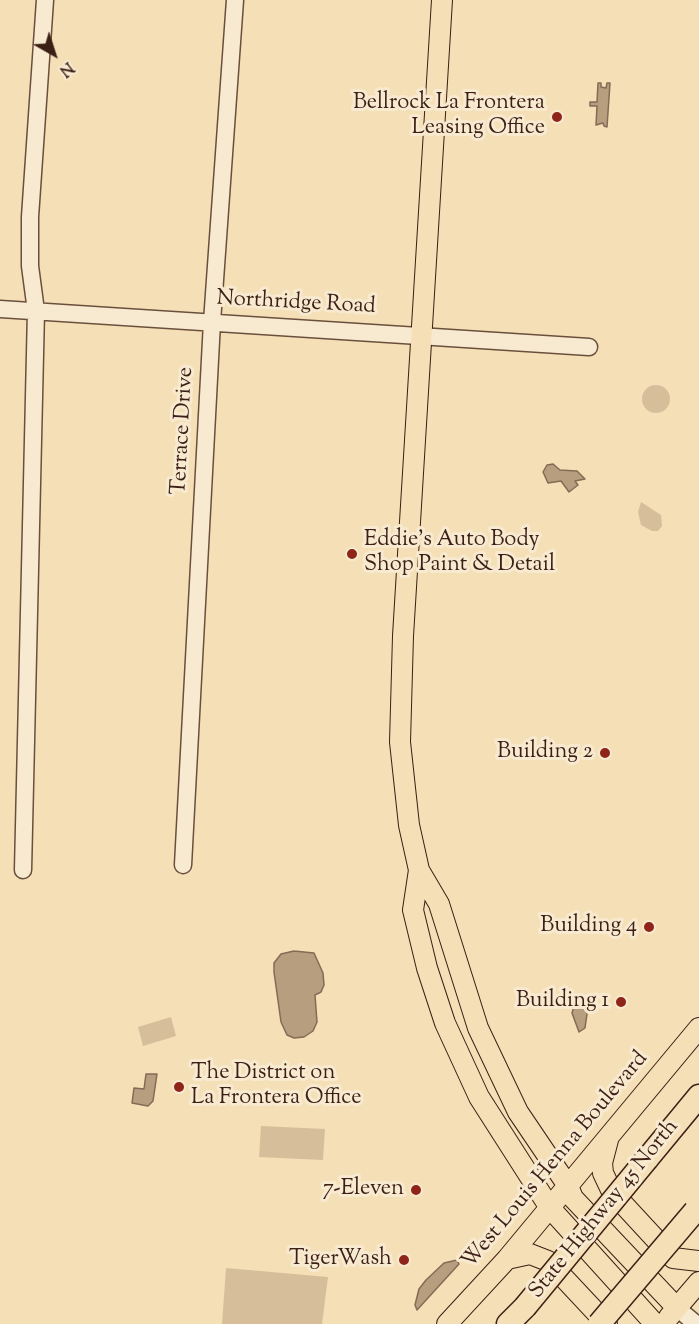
<!DOCTYPE html>
<html>
<head>
<meta charset="utf-8">
<style>
  body { margin:0 }
  #map { position:relative; width:699px; height:1324px; overflow:hidden; background:#f5dfb6; font-family:"Sorts Mill Goudy",serif }
  canvas { display:block }
  .north { position:absolute; left:24px; top:24px; width:60px; height:60px; -webkit-text-stroke:4px #f8ead0; paint-order:stroke; rotate:141deg; font-size:16px; font-weight:700; line-height:24px; text-align:center; color:#3c1f15 }
  .north::after { content:''; display:block; margin:auto; width:21px; height:27px; background:#3c1f15; clip-path:polygon(50% 0,100% 100%,50% 72%,0 100%) }
</style>
</head>
<body>
<div id="map">
<canvas width="699" height="1324"></canvas>
<div class="north">N</div>
</div>
<script>
const context = document.querySelector('canvas').getContext('2d');
context.lineJoin = 'round';
function fill(path, color) { context.fillStyle = color; context.fill(path, 'evenodd'); }
const toPath = rows => new Path2D(rows.map(r => 'M' + r).join(''));
function trace(path, color, width, dash) { context.strokeStyle = color; context.lineWidth = width; context.lineCap = dash ? 'butt' : 'round'; context.setLineDash(dash || []); context.stroke(path); }
function label(font, color, halo, rows, align = 'center') {
  context.font = font + ' "Sorts Mill Goudy",serif'; context.lineWidth = 6; context.setLineDash([]); context.textBaseline = 'middle'; context.strokeStyle = halo; context.fillStyle = color; for (const [text, x, y, turn = 0] of rows) {
    context.save(); context.translate(x, y); context.rotate((+turn || 0) * Math.PI / 180); context.textAlign = isNaN(turn) ? turn : align; if (halo) context.strokeText(text, 0, 0); context.fillText(text, 0, 0); context.restore();
  }
}
fill(toPath([
  '642 399a14 14 0 1 1 28 0a14 14 0 1 1-28 0Z',
  [641,502,661,515,662,526,658,531,652,531,641,525,638,512],
  [171,1017,176,1036,143,1046,138,1027],
  [261,1126,325,1129,323,1160,259,1157],
  [226,1268,328,1277,322,1324,222,1324]
]), '#d6be9b');
const water = toPath([
  [598,83,601,83,601,87,606,88,607,83,610,83,607,127,604,126,603,123,596,125,597,106,590,106,590,102,597,102,598,83],
  [553,464,560,470,577,471,585,479,575,481,578,485,569,492,561,481,548,483,543,472,547,465,553,464],
  [294,951,314,953,323,973,324,985,321,992,315,995,317,1022,313,1031,304,1037,294,1038,287,1035,281,1022,274,972,274,963,281,954,294,951],
  [576,999,582,1001,587,1014,585,1028,579,1032,572,1013,576,999],
  [146,1074,157,1074,153,1101,148,1106,132,1103,134,1088,144,1089,146,1074],
  [457,1260,459,1264,417,1310,415,1305,419,1289,426,1280,444,1263,457,1260]
]);
fill(water, '#b69e7f');
trace(water, '#856b55', 1.5);
const minor = toPath([
  [0,309,589,347],
  [183,865,212,322,235,0],
  [23,870,36,311,30,266,30,217,45,0],
  [677,1308,696,1324]
]);
const major = toPath([
  [442,0,403,636,400,742,409,825,419,870,439,904,478,1028,518,1112,568,1186,573,1198,677,1308],
  [419,870,413,910,427,968,445,1023,479,1097,550,1208,655,1324],
  [608,1140,602,1163,603,1173,612,1192,673,1258,699,1261],
  [507,1259,530,1254,548,1261,607,1324],
  [669,1317,699,1282],
  [447,1324,507,1259,699,1028]
]);
const highway = toPath([
  [647,1159,699,1096],
  [508,1324,525,1307]
]);
trace(minor, '#6a4f3d', 19);
trace(major, '#3c1f15', 22);
trace(highway, '#3c1f15', 25);
trace(minor, '#f8ead0', 16);
trace(major, '#f5dfb6', 20);
trace(highway, '#f5dfb6', 22);
const highwayBridge = toPath([
  [525,1307,647,1159],
  [599,1324,695,1211]
]);
trace(highwayBridge, '#3c1f15', 25, []);
trace(highwayBridge, '#f5dfb6', 22);
for (const [x, y, r, color] of [
  [557,117,6,"#8f2418"],
  [352,554,6,"#8f2418"],
  [605,753,6,"#8f2418"],
  [649,927,6,"#8f2418"],
  [621,1002,6,"#8f2418"],
  [179,1087,6,"#8f2418"],
  [416,1190,6,"#8f2418"],
  [404,1260,6,"#8f2418"]
]) { const dot = new Path2D(); dot.arc(x, y, r, 0, 2 * Math.PI); context.fillStyle = color; context.fill(dot); trace(dot, '#f8ead0', 2); }
label('22px', '#3c1f15', '#f8ead0', [
  ["Bellrock La Frontera",545,104],
  ["Leasing Office",545,129],
  ["Eddie's Auto Body",364,541,"left"],
  ["Shop Paint & Detail",364,566,"left"],
  ["Building 2",593,753],
  ["Building 4",637,927],
  ["Building 1",609,1002],
  ["The District on",191,1074,"left"],
  ["La Frontera Office",191,1099,"left"],
  ["7-Eleven",404,1190],
  ["TigerWash",392,1260]
], 'right');
label('22px', '#3c1f15', '#f8ead0', [
  ["Northridge Road",296,304,3],
  ["Terrace Drive",184,431,-87],
  ["West Louis Henna Boulevard",556,1161,-50],
  ["State Highway 45 North",605,1210,-51]
]);
</script>
</body>
</html>
